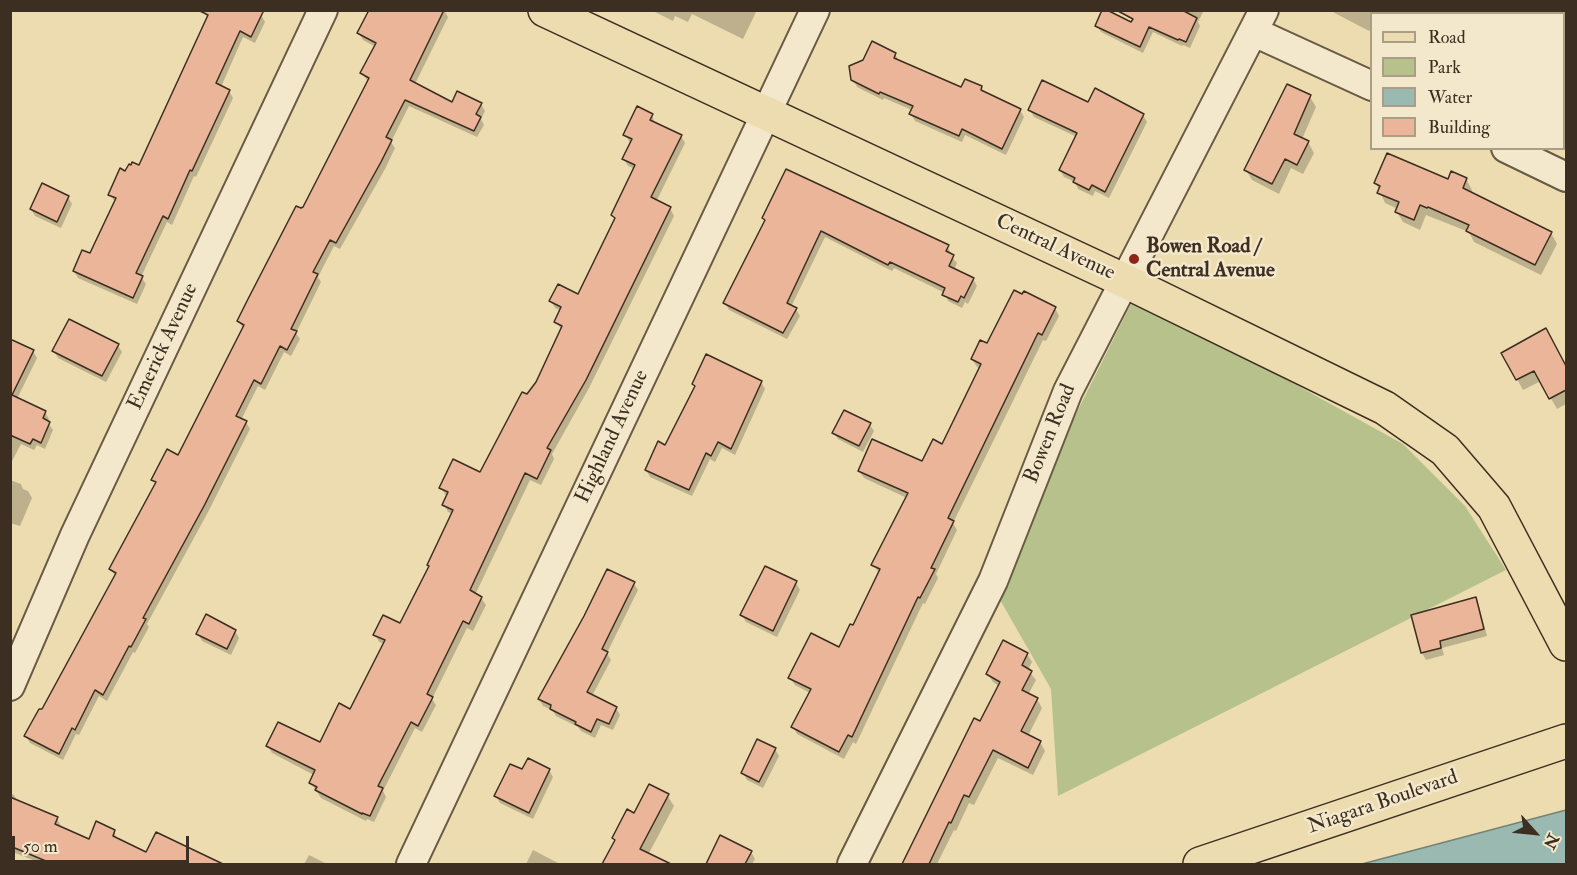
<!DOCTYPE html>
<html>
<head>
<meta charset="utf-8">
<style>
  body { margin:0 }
  #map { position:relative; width:1577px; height:875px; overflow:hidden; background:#eddcaf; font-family:"IM FELL Double Pica",serif }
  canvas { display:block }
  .frame { position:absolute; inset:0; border:12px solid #3c2e21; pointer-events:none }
  .legend { position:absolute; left:1370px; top:12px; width:195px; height:138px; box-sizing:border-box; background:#f3e8cb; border:2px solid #aa9e87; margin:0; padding:8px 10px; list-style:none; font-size:18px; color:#3c2e21 }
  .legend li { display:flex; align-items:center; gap:12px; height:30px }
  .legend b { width:30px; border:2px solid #aa9e87 }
  .north { position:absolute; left:1505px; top:803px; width:60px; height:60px; -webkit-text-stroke:4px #f3e8cb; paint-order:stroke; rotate:117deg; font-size:16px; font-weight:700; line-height:24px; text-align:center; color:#3c2e21 }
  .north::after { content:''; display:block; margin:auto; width:21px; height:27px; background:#3c2e21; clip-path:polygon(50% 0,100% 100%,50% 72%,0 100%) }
  .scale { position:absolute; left:12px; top:836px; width:177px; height:27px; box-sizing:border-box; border:3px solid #3c2e21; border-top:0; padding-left:8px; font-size:18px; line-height:21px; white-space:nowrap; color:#3c2e21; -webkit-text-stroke:4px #f3e8cb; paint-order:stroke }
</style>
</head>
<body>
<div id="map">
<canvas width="1577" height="875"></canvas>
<div class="frame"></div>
<ul class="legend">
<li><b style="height:8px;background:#eddcaf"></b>Road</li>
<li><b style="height:16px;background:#b6c18c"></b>Park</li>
<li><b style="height:16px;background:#9abab1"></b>Water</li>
<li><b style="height:16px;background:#eab598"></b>Building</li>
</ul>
<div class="north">N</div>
<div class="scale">50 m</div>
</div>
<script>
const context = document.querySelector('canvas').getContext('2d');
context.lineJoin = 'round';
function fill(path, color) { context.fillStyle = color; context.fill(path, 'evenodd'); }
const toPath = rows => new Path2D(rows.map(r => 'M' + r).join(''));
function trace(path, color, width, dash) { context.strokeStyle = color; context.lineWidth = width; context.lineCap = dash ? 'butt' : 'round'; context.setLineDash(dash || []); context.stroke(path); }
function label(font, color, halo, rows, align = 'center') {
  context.font = font + ' "IM FELL Double Pica",serif'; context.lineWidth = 5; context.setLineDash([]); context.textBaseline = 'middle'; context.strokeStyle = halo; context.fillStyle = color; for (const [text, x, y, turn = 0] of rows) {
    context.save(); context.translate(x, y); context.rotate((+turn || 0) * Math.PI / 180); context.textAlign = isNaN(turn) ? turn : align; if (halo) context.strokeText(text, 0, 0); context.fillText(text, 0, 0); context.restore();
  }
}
fill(toPath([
  [1135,296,1403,444,1465,506,1506,570,1058,796,1051,689,991,584]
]), '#b6c18c');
const water = toPath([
  [1566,810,1566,864,1362,864,1566,810]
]);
fill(water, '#9abab1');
trace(water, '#748277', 1.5);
fill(toPath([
  [252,10,261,15,265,22,255,43,243,37,221,87,229,91,233,98,196,177,194,176,172,225,167,222,141,277,146,284,137,304,78,278,74,271,90,255,116,203,110,195,126,173,140,167,208,19,204,12],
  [370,10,444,10,448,17,415,84,453,104,481,104,485,111,481,119,484,125,477,137,409,106,391,142,395,148,385,169,340,249,334,246,318,277,321,282,296,333,300,339,291,356,284,352,265,390,258,386,241,420,246,422,250,429,207,514,147,624,149,627,135,653,133,652,107,701,99,696,79,735,76,734,63,760,30,743,26,736,43,710,115,576,111,569,156,484,153,480,179,457,243,329,239,321,302,210,368,82,362,73,376,47,363,40,359,33],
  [651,10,757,10,743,39,692,14,688,22,675,16,673,21],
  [1138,10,1204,10,1198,22,1200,26,1190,48,1183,45,1182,46,1153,32,1143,53,1101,32,1097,26,1132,24],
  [1329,10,1398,10,1399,13,1372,14,1372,27,1369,31],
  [1497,10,1554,10,1552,14,1496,14],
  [895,54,899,61,962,89,981,87,984,93,1020,110,1024,117,1006,155,965,135,962,142,915,121,911,114,912,110,884,98,883,100,857,87,853,80],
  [1310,97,1316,107,1302,139,1308,142,1314,153,1303,174,1291,168,1279,194,1252,180,1246,170],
  [1089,104,1143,115,1147,122,1109,198,1095,191,1093,196,1078,189,1075,182,1064,177,1060,170,1077,137,1034,117,1030,110],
  [652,115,655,124,681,136,685,143,656,202,670,208,674,216,589,388,552,454,554,459,541,485,530,480,475,595,481,598,486,605,473,631,467,628,432,699,436,705,422,732,415,728,383,791,386,797,374,822,367,819,366,821,321,798,311,783,314,775,272,753,268,746,320,744,351,711,385,644,379,642,375,634,401,625,430,567,453,514,448,512,444,504,447,497,441,488,481,474,537,382,562,330,556,322,561,311,555,308,551,301,578,296,615,221,613,215,635,169,628,166,624,159,631,144,625,135],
  [1466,179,1472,190,1471,194,1551,233,1557,244,1541,275,1474,242,1469,232,1426,215,1420,230,1403,222,1397,212,1398,209,1385,203,1376,183],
  [68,197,72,204,61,228,35,216,31,209],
  [766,222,947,246,951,253,950,255,957,263,954,270,973,279,977,286,968,304,965,302,962,308,948,301,945,293,894,268,892,271,825,237,791,307,796,309,800,316,787,339,729,310,725,303],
  [1055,308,1059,316,1046,341,1043,340,953,523,957,530,936,574,938,578,925,604,923,603,856,744,853,742,844,759,797,734,793,727,810,693,795,685,790,678,840,649,853,627,880,574,873,565,907,498,864,478,859,471,923,463,943,446,980,369,977,367,972,359,988,345],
  [10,340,33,351,37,358,17,399,45,412,49,419,47,422,53,430,45,449,37,445,34,450,21,444,10,465],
  [1551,341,1566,371,1566,404,1557,409,1541,381,1523,390,1503,353],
  [118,346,122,352,106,382,58,358,54,351],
  [761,382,765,389,735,455,722,448,715,462,710,459,692,496,650,477,646,470,666,447,696,388,694,384],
  [870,425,874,431,863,452,838,439,834,433],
  [10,480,21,484,23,489,28,491,32,498,20,526,10,523],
  [607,571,634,584,638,590,607,653,611,660,592,696,616,708,620,715,613,730,601,725,595,738,581,731,578,727,556,716,552,710,543,706,539,699,585,617],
  [796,583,800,590,777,637,746,622,742,615],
  [1475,599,1479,606,1487,636,1442,648,1444,655,1426,660,1422,653,1412,616],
  [235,631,239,638,231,655,202,641,198,634],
  [1027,654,1032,662,1028,670,1036,680,1028,695,1037,699,1042,708,1028,736,1040,742,1045,751,1033,775,998,758,974,805,969,803,956,831,954,830,937,864,905,864,1000,687,993,682,988,674],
  [775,749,779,756,763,788,747,780,743,773],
  [549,770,553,777,533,819,500,803,496,796,522,771],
  [10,793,14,795,19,803,57,819,61,826,60,828,90,841,114,831,117,840,147,854,156,834,219,864,43,864,10,851],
  [667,795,674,806,648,855,654,864,604,864,616,842,613,838,635,815],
  [721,837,751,852,755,859,752,864,707,864],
  [533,850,558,863,559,864,526,864],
  [309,855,327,864,304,864]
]), '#0003');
const building = toPath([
  [198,10,264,10,251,37,240,31,216,83,230,90,192,171,190,170,168,219,163,216,136,273,143,276,133,298,73,271,82,250,90,253,116,198,108,195,120,168,125,171,129,164,131,165,132,162,139,165,208,15,198,10],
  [369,10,444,10,410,80,452,102,457,91,482,103,476,114,481,117,474,131,405,100,386,137,392,140,381,162,336,243,330,240,313,272,318,274,291,329,297,331,287,350,280,346,261,384,254,380,236,416,247,421,204,506,143,618,146,619,131,647,129,646,103,695,95,690,75,730,72,728,59,754,24,736,39,709,42,709,116,573,109,569,156,482,151,480,167,449,178,455,244,325,237,321,248,299,296,206,301,208,303,207,369,78,360,73,376,43,357,33,369,10],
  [1102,10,1107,10,1131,22,1133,19,1116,10,1182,10,1197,18,1186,42,1179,39,1178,40,1149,27,1140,47,1095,26,1102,10],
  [872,41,896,53,894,58,961,87,965,79,982,86,981,90,1021,109,1002,149,962,129,959,136,909,114,913,106,880,92,879,94,851,80,849,66,863,60,872,41],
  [1042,80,1088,102,1095,88,1144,114,1105,192,1092,185,1089,190,1073,182,1075,178,1059,170,1077,133,1028,110,1042,80],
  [1287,84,1311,95,1294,134,1309,141,1297,165,1285,159,1272,184,1244,170,1287,84],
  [637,106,653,114,650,120,682,135,651,197,671,207,586,380,547,448,551,450,537,479,525,473,470,590,482,597,469,624,463,621,427,694,433,697,418,726,411,722,378,786,383,788,370,816,362,813,362,814,315,790,317,787,309,783,315,770,266,746,278,722,320,742,339,703,350,709,385,640,373,635,383,615,400,623,429,566,427,565,453,510,442,505,448,492,439,488,453,459,480,472,522,392,527,394,536,382,562,326,554,322,561,307,549,301,558,284,578,294,615,218,611,215,635,165,622,159,632,139,623,135,637,106],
  [1387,153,1448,179,1451,171,1467,178,1463,188,1552,232,1535,265,1466,231,1469,225,1428,207,1427,208,1420,205,1414,220,1395,212,1399,202,1377,193,1380,186,1374,183,1387,153],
  [786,169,949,245,946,251,954,255,949,266,974,278,964,298,961,296,958,302,942,295,945,288,890,262,888,265,821,231,787,303,797,308,783,333,723,303,765,220,762,218,786,169],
  [42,183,69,196,57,222,30,209,42,183],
  [1014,290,1022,294,1024,291,1056,307,1042,335,1038,333,948,518,954,521,931,568,935,569,920,598,918,597,852,737,848,735,839,752,791,727,811,689,788,678,811,633,839,647,850,624,853,625,880,569,871,565,908,493,858,471,872,439,922,461,933,439,942,444,981,364,971,359,980,340,987,343,1014,290],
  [69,319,119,344,102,376,52,351,69,319],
  [1546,328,1566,366,1566,390,1549,399,1534,371,1516,380,1501,353,1546,328],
  [10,339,34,350,12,395,46,411,43,418,50,422,41,443,33,439,30,444,10,435,10,339],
  [706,354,762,381,731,449,718,442,711,456,706,453,689,490,645,470,658,441,665,445,695,386,692,384,706,354],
  [844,410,871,423,859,446,832,433,844,410],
  [765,566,797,581,773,631,740,615,765,566],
  [607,569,635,582,602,649,608,652,587,692,617,707,609,724,597,719,591,732,575,724,576,722,550,709,551,705,538,699,584,616,607,569],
  [1476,597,1484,629,1440,641,1441,648,1421,653,1411,615,1476,597],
  [206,614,236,630,227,649,196,634,206,614],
  [1003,640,1028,653,1022,665,1032,671,1022,690,1038,698,1021,731,1041,741,1028,768,993,750,969,797,964,795,951,823,949,822,929,864,902,864,974,718,980,721,1000,682,986,674,1003,640],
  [757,739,776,748,759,782,741,773,757,739],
  [528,758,550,769,529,813,494,796,510,764,522,769,528,758],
  [649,784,669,794,640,849,671,864,602,864,615,840,612,838,627,809,634,813,649,784],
  [10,797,58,817,55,824,89,839,96,821,115,830,113,836,146,852,156,832,223,864,53,864,10,846,10,797],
  [720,835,752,851,745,864,706,864,720,835]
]);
fill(building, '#eab598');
trace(building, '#3c2e21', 1.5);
const minor = toPath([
  [1254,32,1372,86],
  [1506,148,1566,177],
  [10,686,75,535,323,10],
  [411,864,815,10],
  [852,864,993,581,1068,391,1264,10]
]);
const major = toPath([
  [545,10,1123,280,1385,408,1445,450,1494,507,1566,644],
  [1200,864,1566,741]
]);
trace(minor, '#685a44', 32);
trace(major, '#3c2e21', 36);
trace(minor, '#f3e8cb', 28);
trace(major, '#eddcaf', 33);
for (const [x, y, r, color] of [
  [1134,259,6,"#8f2418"]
]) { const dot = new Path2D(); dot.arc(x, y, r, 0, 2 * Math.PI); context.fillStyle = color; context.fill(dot); trace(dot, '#f3e8cb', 2); }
label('bold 21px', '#3c2e21', '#f3e8cb', [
  ["Bowen Road /",1146,247],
  ["Central Avenue",1146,271]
], 'left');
label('21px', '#3c2e21', '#f3e8cb', [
  ["Central Avenue",1055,248,25],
  ["Emerick Avenue",164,347,-65],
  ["Bowen Road",1051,434,-68],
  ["Highland Avenue",613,437,-65],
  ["Niagara Boulevard",1383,803,-19]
]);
</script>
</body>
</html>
